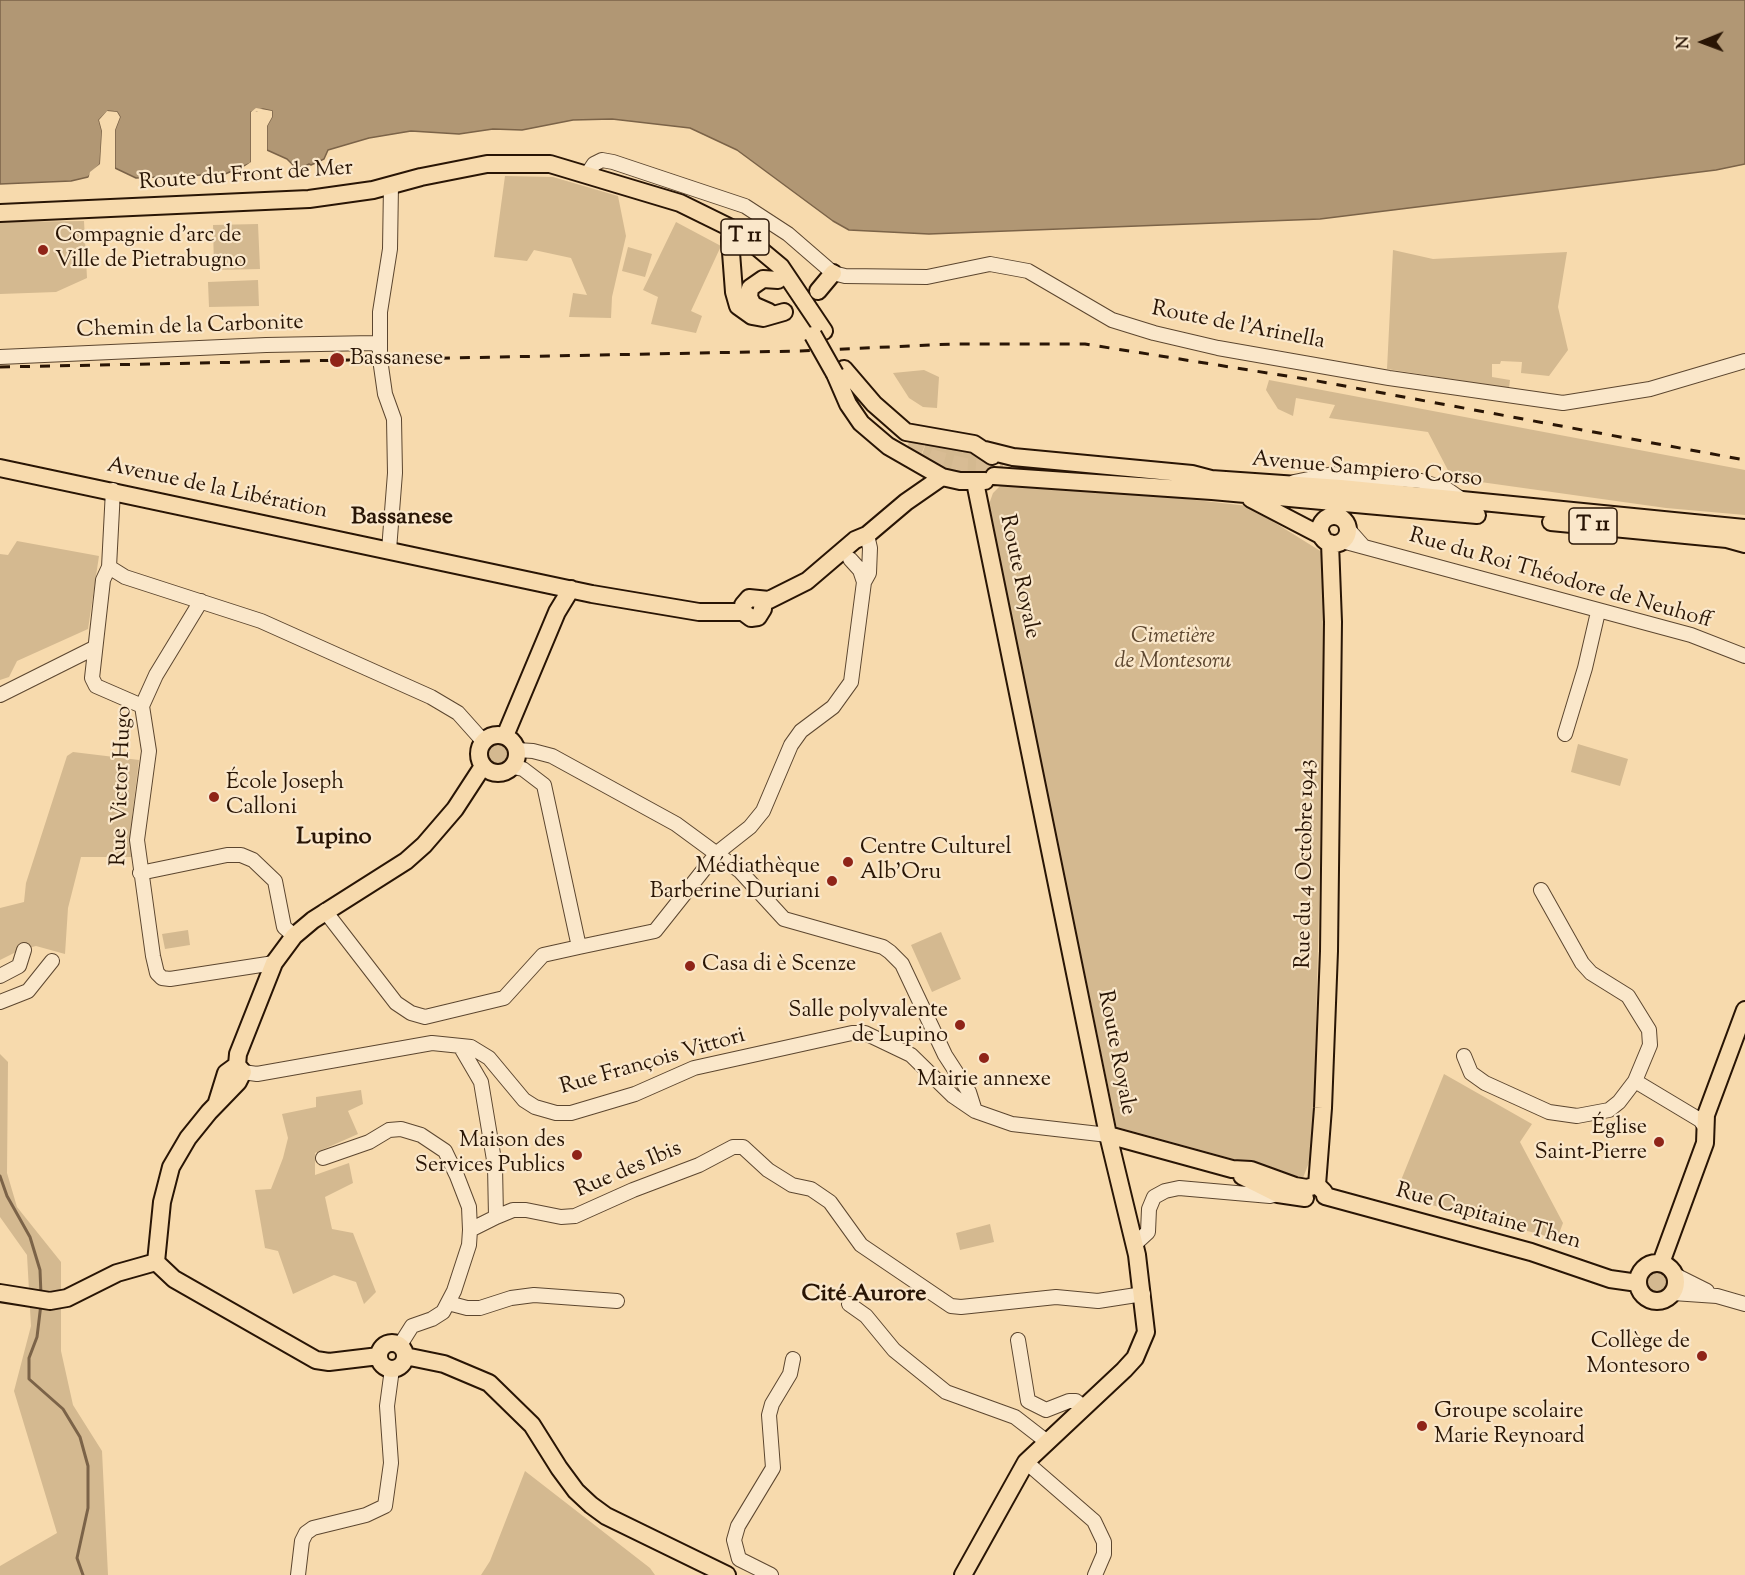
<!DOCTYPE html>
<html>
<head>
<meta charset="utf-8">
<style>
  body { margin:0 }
  #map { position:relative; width:1745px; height:1575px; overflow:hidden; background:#f7daad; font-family:"Sorts Mill Goudy",serif }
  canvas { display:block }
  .north { position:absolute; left:1673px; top:12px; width:60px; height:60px; -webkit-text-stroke:4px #fae7ca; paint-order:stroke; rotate:269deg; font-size:16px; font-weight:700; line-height:24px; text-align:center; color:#291505 }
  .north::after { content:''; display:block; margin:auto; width:21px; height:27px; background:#291505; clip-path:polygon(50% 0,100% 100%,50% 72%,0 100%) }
</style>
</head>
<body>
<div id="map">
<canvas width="1745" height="1575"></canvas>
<div class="north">N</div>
</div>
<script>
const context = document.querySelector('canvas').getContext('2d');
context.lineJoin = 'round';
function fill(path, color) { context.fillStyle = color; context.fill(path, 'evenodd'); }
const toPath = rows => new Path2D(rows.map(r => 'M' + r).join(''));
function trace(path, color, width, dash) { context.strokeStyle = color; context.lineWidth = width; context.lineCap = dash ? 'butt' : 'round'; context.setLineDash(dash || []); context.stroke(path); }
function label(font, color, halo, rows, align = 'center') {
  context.font = font + ' "Sorts Mill Goudy",serif'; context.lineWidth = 4.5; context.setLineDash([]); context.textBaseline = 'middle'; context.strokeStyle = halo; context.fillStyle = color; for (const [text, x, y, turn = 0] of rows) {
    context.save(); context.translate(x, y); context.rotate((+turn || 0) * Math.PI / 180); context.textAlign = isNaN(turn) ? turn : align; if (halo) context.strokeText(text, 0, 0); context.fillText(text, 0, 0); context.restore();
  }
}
fill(toPath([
  [505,176,553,177,618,196,626,236,612,297,611,318,569,317,573,293,587,295,571,258,534,250,527,261,494,257],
  [84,221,87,278,56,292,0,294,0,222],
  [676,222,721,246,691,311,702,316,696,333,651,324,658,297,643,290],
  [258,224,260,269,214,270,213,225],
  [628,247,652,254,645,277,622,271],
  [1393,250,1433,259,1567,252,1558,307,1568,350,1549,376,1521,373,1522,362,1501,361,1500,364,1492,364,1492,377,1510,380,1509,388,1387,369],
  [258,280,259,306,209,307,208,282],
  [924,370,939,377,937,408,923,407,909,398,893,373],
  [1269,380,1745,470,1745,515,1666,508,1452,478,1428,432,1329,418,1335,405,1296,398,1293,416,1278,409,1266,390],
  [926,443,985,454,989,461,988,471,975,477,933,467,921,457],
  [1002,484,1072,486,1248,506,1322,552,1327,572,1313,1152,1303,1178,1117,1127,1116,1124,988,507,993,493],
  [17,541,99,556,88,629,17,661,9,677,0,680,0,554,8,555],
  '485 754a13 13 0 1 1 26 0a13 13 0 1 1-26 0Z',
  [1578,744,1628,759,1620,786,1571,772],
  [73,752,139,760,132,817,132,857,81,857,68,908,65,954,36,946,20,950,0,960,0,908,24,902,26,883,67,756],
  [188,930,190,945,165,949,162,934],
  [941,932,961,979,932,992,911,945],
  [0,1054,8,1062,7,1173,17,1207,61,1262,61,1351,73,1405,102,1451,108,1575,0,1575,0,1566,57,1533,14,1391,31,1326,27,1255,0,1217],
  [1444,1074,1532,1124,1520,1142,1563,1223,1557,1239,1395,1195],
  [361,1090,363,1104,348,1111,358,1134,315,1153,315,1175,349,1163,353,1183,325,1197,332,1229,353,1233,376,1292,364,1304,356,1282,334,1275,293,1294,278,1251,265,1248,255,1190,271,1189,283,1158,288,1138,282,1114,316,1107,316,1097],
  [990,1224,994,1242,960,1250,956,1233],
  '1643 1282a13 13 0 1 1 26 0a13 13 0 1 1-26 0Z',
  [525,1471,650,1568,655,1575,481,1575,490,1561]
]), '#d4b990');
const water = toPath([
  [0,0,1745,0,1745,164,1716,170,1320,219,929,234,849,230,833,221,737,150,690,128,612,119,573,120,522,130,493,129,459,134,411,131,369,138,328,150,324,159,311,165,309,164,304,167,295,167,287,159,267,150,267,126,272,117,272,111,263,109,251,112,251,163,225,174,136,178,115,168,115,130,120,117,117,112,108,111,99,120,102,131,100,164,88,177,71,181,0,184,0,0]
]);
fill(water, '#b19774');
trace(water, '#7b6348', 1.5);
fill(toPath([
  [256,108,272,111,272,117,267,126,267,154,264,150,264,125,269,113,257,111,254,113,254,163,235,173,251,162,251,112],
  [107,111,117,112,120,117,115,130,115,171,112,168,112,130,116,117,109,114,102,121,105,131,103,165,88,180,90,172,100,164,102,131,99,120]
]), '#f7daad');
trace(toPath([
  [0,1176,7,1196,30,1237,40,1270,41,1295],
  [41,1304,37,1337,29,1358,29,1379,63,1409,80,1437,88,1466,88,1508,77,1558,83,1575]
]), '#7b6348', 3);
trace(toPath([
  [907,447,934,458,965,466,1003,468]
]), '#d8bc94', 16, [16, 8]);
const minor = toPath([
  [588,173,594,164,602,160,613,162,745,206,788,234,833,273,845,276,927,277,990,264,1028,271,1112,320,1154,333,1218,348,1389,378,1563,403,1650,389,1745,361],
  [0,357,266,345,374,343,379,347],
  [1294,482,1333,474,1421,481,1448,490,1464,501],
  [113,490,109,567,103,580,92,678,96,686,142,706],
  [1348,529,1363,546],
  [1342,541,1691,635,1745,656],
  [389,550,395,473,394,419,385,394,380,359,380,312,390,249,391,185],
  [850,559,860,570,864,582],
  [109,567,125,577,261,621,431,697,458,713,483,741],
  [201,601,156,675,142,706,149,751,137,840,153,956,157,973,162,978,170,979,274,963],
  [0,695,94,648],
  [1565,734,1585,668,1598,612],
  [517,750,533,751,552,756,676,824,740,871,784,919,883,947,890,952,902,964,945,1055,969,1092,975,1111],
  [140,873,227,855,241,855,253,860,275,881,284,927,294,936],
  [1541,890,1582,963,1591,973,1628,996,1649,1030,1650,1045,1635,1081,1700,1120,1706,1128],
  [325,911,396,1003,411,1013,425,1017,504,998,543,955,579,947,544,785,523,769,513,767],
  [579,947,655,931,717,853,750,827,763,811,791,745,801,731,833,707,851,682,864,582,869,573,870,548,867,535],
  [0,976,19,966,24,950],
  [0,1002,28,991,52,961],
  [460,1046,481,1082,495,1166,496,1217,470,1230],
  [1464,1056,1471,1073,1485,1083,1549,1112,1577,1116,1609,1110,1619,1102,1635,1081],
  [243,1072,257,1074,432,1043,471,1047,489,1058,524,1100,535,1107,556,1113,571,1113,635,1094,694,1068,852,1033,865,1033,911,1055,953,1096,975,1111,1012,1124,1108,1135],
  [323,1158,369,1142,389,1130,401,1129,421,1135,445,1151,457,1176,469,1207,470,1230,469,1245,454,1291,443,1312,432,1319,412,1326,400,1345],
  [496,1217,513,1210,526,1210,561,1217,575,1216,633,1190,699,1165,733,1147,743,1147,768,1170,792,1185,811,1189,830,1202,861,1245,951,1306,961,1307,1056,1297,1098,1301,1143,1294],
  [1135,1244,1148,1232,1149,1209,1154,1197,1165,1191,1179,1188,1270,1196,1278,1194],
  [1675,1275,1707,1291],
  [1673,1293,1717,1296,1745,1304],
  [448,1303,467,1308,480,1308,511,1298,534,1295,617,1301],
  [849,1304,866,1316,894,1350,946,1392,1015,1417,1046,1441],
  [1018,1340,1028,1401,1046,1410,1069,1401,1076,1401,1083,1407],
  [1026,1462,1094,1521,1104,1542,1104,1554,1095,1575],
  [298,1575,302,1541,306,1533,313,1528,366,1515,385,1506,391,1463,387,1406,392,1369],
  [771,1575,739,1559,734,1540,738,1526,773,1468,769,1415,772,1404,790,1374,793,1359]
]);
const major = toPath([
  [0,213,309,199,373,190,421,177,487,164,550,164,680,203,739,232,781,267,824,331],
  [730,239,734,292,738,306,752,316,763,318,784,312],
  [818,291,833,273],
  [769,312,753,305,749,297,750,288,763,279,778,280],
  [844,369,874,404,906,432,974,444,992,456],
  [835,374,848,404,861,423,888,446,942,477,960,481,985,481],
  [985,450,1013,457,1192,474,1211,479,1341,488,1745,528],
  [0,468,592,594,699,612,743,612],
  [994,476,1212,491,1477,515],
  [1251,499,1322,536],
  '1320 530a14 14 0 1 1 28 0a14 14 0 1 1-28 0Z',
  [1551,522,1727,539,1745,544],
  [743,612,743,605,749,598,769,600,807,581,855,540,867,535,906,502,942,477],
  [743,612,751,618,758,617,763,609,760,600],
  '479 754a19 19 0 1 1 38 0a19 19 0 1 1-38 0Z',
  [505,736,557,612,571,589],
  [217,1102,226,1073,237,1065],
  [1108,1135,1232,1169,1251,1170,1295,1186,1307,1188,1317,1185,1324,1192],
  [1242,1176,1278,1194,1305,1198],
  [1317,1185,1323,1108,1329,951,1333,622,1330,543],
  [1325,1196,1531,1252,1610,1279,1638,1283],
  [156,1262,162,1202,171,1167,188,1138,209,1112,238,1082,243,1072,237,1065,238,1054,274,963,294,936,313,920,406,861,424,845,455,809,483,766],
  [156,1262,174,1279,316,1360,329,1362,379,1356],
  '1638 1282a19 19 0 1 1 38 0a19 19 0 1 1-38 0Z',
  [1661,1263,1705,1143,1706,1115,1745,1010],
  [0,1293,50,1301,67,1298,117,1273,156,1262],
  '379 1356a13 13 0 1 1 26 0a13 13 0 1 1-26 0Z',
  [405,1356,444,1364,489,1383,532,1425,559,1468,576,1491,591,1505,606,1516,727,1575],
  [963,1575,1026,1462,1124,1370,1135,1358,1146,1332,1137,1255,1108,1135,975,482]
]);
trace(minor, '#5c462f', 16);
trace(major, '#291505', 20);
trace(minor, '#fae7ca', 14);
trace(major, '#f7daad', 16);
trace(toPath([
  [0,367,800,351,953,344,1085,344,1312,380,1745,460]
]), '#291505', 3, [10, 10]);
const majorBridge = toPath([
  [813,335,835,374]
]);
trace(majorBridge, '#291505', 20, []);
trace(majorBridge, '#f7daad', 16);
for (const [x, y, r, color] of [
  [43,250,6,"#8f2418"],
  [337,360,8,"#8f2418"],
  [214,797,6,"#8f2418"],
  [848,862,6,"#8f2418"],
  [832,881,6,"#8f2418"],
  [690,966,6,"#8f2418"],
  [960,1025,6,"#8f2418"],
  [984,1058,6,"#8f2418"],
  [1659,1142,6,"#8f2418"],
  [577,1155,6,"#8f2418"],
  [1702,1356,6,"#8f2418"],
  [1422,1426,6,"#8f2418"]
]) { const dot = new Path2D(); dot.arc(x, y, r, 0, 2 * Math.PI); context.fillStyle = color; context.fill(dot); trace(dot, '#fae7ca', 2); }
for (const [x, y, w] of [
  [745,237,48],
  [1593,526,48]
]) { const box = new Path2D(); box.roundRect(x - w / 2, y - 18, w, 36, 4.5); context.fillStyle = '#fae7ca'; context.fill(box); trace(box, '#291505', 1.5); }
label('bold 21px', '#291505', null, [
  ["T 11",745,237],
  ["T 11",1593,526]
]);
label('22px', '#291505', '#fae7ca', [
  ["Route du Front de Mer",246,177,-4],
  ["Route de l'Arinella",1238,327,11],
  ["Chemin de la Carbonite",190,328,-2],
  ["Avenue Sampiero Corso",1367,471,5],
  ["Avenue de la Libération",217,490,12],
  ["Route Royale",1018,577,78],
  ["Rue du Roi Théodore de Neuhoff",1560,580,16],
  ["Rue Victor Hugo",123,786,-88],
  ["Rue du 4 Octobre 1943",1307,864,-89],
  ["Route Royale",1115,1053,79],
  ["Rue François Vittori",653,1063,-16],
  ["Rue des Ibis",629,1171,-23],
  ["Rue Capitaine Then",1488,1218,16]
]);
label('22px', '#291505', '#fae7ca', [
  ["Compagnie d'arc de",55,237],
  ["Ville de Pietrabugno",55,262],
  ["Bassanese",350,360],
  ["École Joseph",226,784],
  ["Calloni",226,809],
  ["Centre Culturel",860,849],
  ["Alb'Oru",860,874],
  ["Médiathèque",820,868,"right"],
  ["Barberine Duriani",820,893,"right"],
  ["Casa di è Scenze",702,966],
  ["Salle polyvalente",948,1012,"right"],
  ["de Lupino",948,1037,"right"],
  ["Mairie annexe",984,1081,"center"],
  ["Église",1647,1129,"right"],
  ["Saint-Pierre",1647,1154,"right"],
  ["Maison des",565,1142,"right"],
  ["Services Publics",565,1167,"right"],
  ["Collège de",1690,1343,"right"],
  ["Montesoro",1690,1368,"right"],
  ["Groupe scolaire",1434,1413],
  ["Marie Reynoard",1434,1438]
], 'left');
label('italic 22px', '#5c462f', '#fae7ca', [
  ["Cimetière",1173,638],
  ["de Montesoru",1173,663]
]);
label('bold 24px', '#291505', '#fae7ca', [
  ["Bassanese",402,519],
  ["Lupino",334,839],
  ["Cité Aurore",864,1296]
]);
</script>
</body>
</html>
